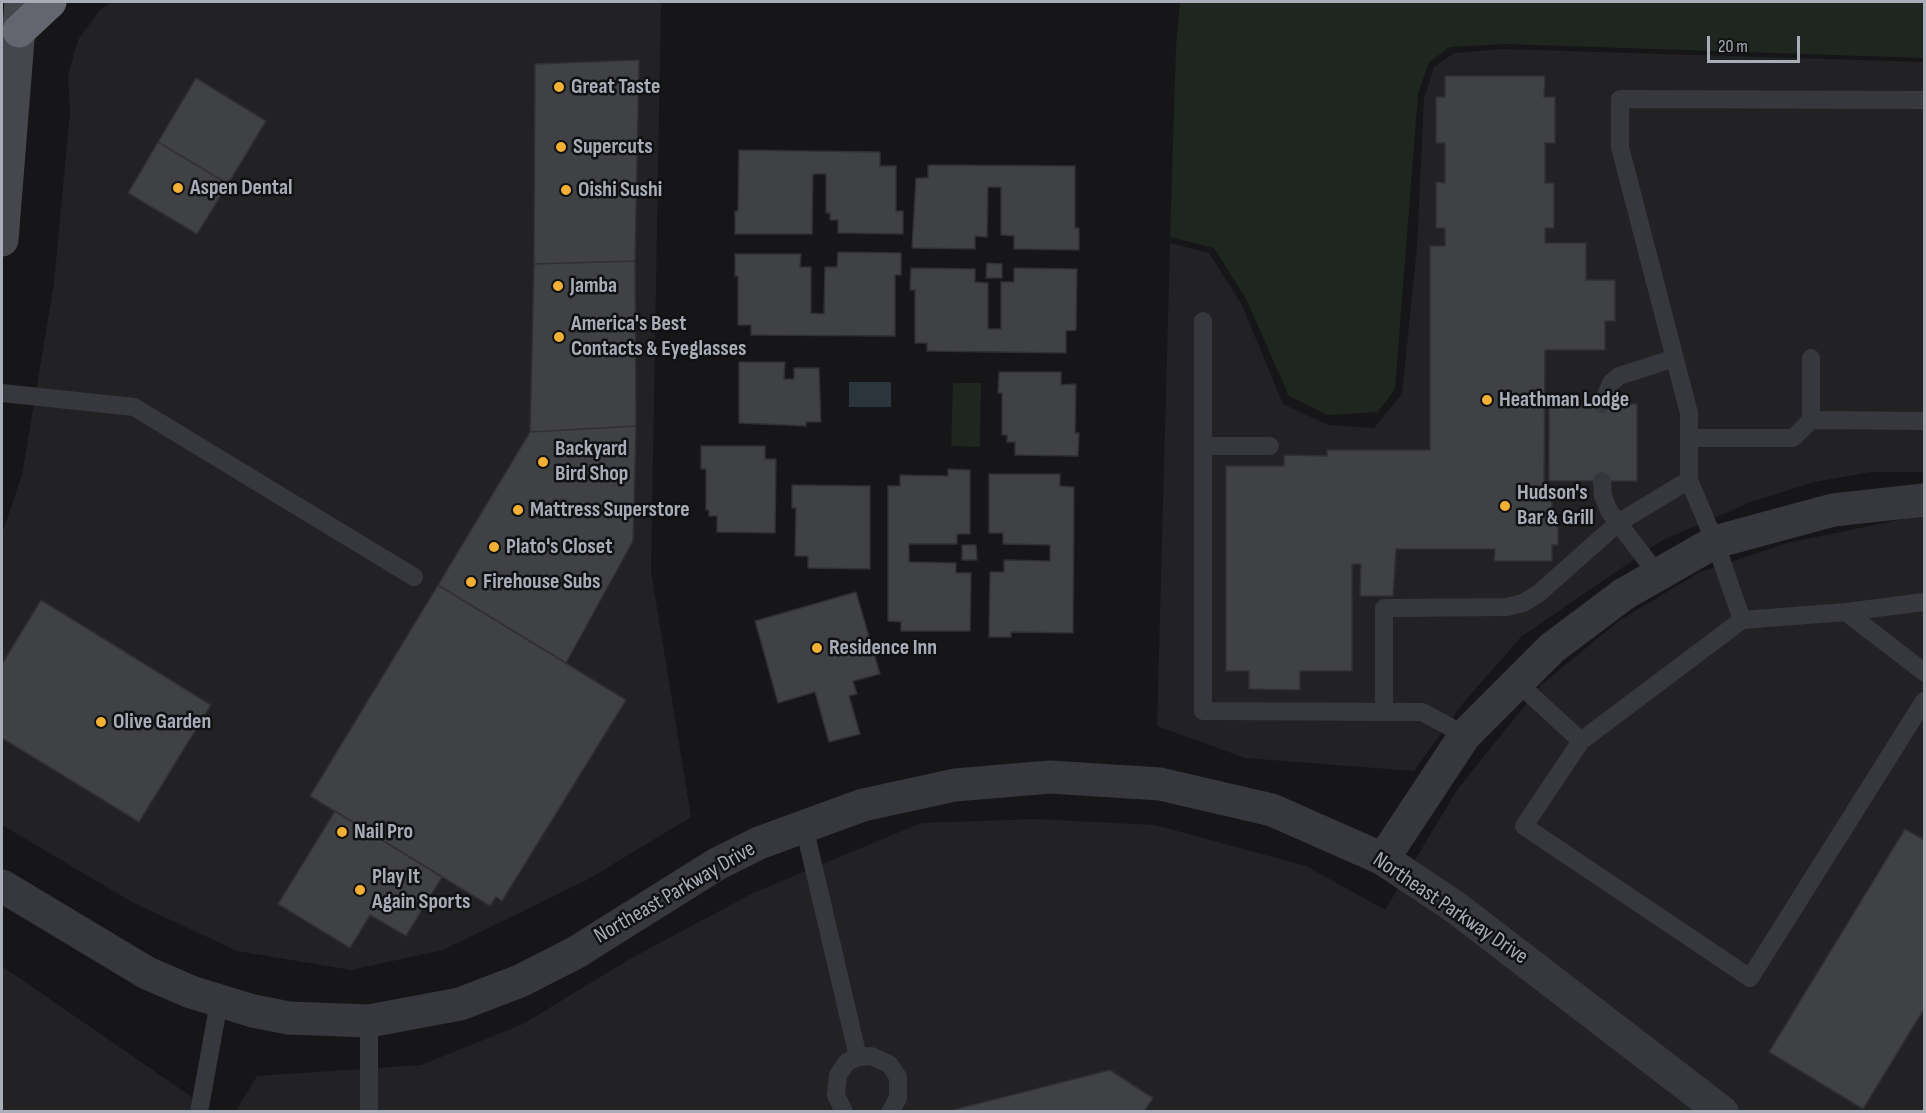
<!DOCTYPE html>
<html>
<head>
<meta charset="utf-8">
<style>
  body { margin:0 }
  #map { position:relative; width:1926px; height:1113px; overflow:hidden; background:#161618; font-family:"Sofia Sans Condensed",sans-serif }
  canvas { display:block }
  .frame { position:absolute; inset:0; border:3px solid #a8adb8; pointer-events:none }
  .scale { position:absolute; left:1707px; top:36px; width:93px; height:27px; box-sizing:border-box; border:3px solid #a8adb8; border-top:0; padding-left:8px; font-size:18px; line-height:21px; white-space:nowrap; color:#a8adb8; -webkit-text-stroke:4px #111113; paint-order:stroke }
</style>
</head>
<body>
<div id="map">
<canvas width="1926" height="1113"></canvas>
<div class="frame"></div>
<div class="scale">20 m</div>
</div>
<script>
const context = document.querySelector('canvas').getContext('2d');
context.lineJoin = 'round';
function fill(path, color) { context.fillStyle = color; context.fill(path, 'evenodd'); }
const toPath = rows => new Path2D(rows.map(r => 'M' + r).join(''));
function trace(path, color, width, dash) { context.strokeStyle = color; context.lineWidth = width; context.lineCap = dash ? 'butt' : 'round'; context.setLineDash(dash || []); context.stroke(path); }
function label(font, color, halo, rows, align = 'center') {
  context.font = font + ' "Sofia Sans Condensed",sans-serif'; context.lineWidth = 5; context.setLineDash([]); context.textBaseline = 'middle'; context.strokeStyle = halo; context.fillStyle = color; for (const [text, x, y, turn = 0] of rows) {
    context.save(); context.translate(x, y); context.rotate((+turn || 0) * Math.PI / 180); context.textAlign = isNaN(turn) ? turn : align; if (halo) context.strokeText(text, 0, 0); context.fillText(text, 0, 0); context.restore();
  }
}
fill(toPath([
  [112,2,661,2,651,571,691,817,587,880,443,950,351,970,237,951,132,902,2,825,2,534,22,475,54,283,70,112,68,75,78,40,100,10],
  [1502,49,1924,62,1924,472,1871,472,1814,482,1751,502,1661,541,1521,637,1464,702,1414,771,1245,758,1157,726,1170,243,1209,253,1242,305,1283,404,1328,425,1374,428,1402,394,1417,247,1424,99,1434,67,1454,53],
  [1918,516,1924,517,1924,1111,235,1112,257,1076,421,1065,523,1024,628,960,753,893,921,823,1037,819,1155,825,1306,866,1385,910,1457,790,1542,684,1619,621,1698,573,1787,543],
  [2,966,212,1111,2,1111]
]), '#222225');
fill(toPath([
  [1180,2,1924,2,1924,58,1506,44,1450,47,1429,62,1418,94,1395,389,1378,412,1328,415,1289,396,1246,299,1214,248,1170,237,1176,46],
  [953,383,981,383,980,447,951,446]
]), '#1e261f');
fill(toPath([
  [849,382,891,382,891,407,849,407]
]), '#2c353c');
const building = toPath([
  [639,60,635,261,534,264,535,64,639,60],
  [1445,76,1545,76,1544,97,1555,97,1555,143,1545,143,1545,183,1554,183,1554,228,1545,228,1545,243,1586,243,1586,280,1615,280,1615,321,1605,321,1605,350,1545,350,1544,499,1552,499,1552,516,1558,516,1558,545,1552,545,1552,561,1494,561,1495,549,1396,549,1393,596,1360,596,1361,564,1352,564,1352,671,1300,671,1300,690,1249,689,1249,671,1226,671,1226,466,1284,466,1284,455,1327,456,1327,450,1430,450,1430,246,1445,246,1445,228,1436,228,1436,182,1445,183,1445,143,1436,143,1436,97,1445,97,1445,76],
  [196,78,266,121,228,184,158,142,196,78],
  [158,142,228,184,197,234,128,193,158,142],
  [739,150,880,152,880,166,896,166,896,211,903,211,903,234,838,233,838,220,830,220,830,213,826,213,826,174,813,174,812,234,735,234,735,211,738,211,739,150],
  [928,165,1075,166,1075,228,1079,228,1079,250,1014,249,1014,236,1001,235,1001,187,988,187,987,237,975,236,975,249,912,248,916,178,928,178,928,165],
  [838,252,901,253,901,275,895,275,895,336,751,335,751,325,738,325,738,276,735,276,735,254,801,254,800,267,811,267,811,313,824,314,825,267,837,267,838,252],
  [635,261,636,426,530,432,534,264,635,261],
  [987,263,1002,264,1002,278,986,278,987,263],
  [911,268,975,269,975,282,988,283,988,329,1001,329,1001,282,1014,282,1014,268,1077,269,1076,330,1066,331,1066,353,927,351,927,343,915,343,915,290,910,290,911,268],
  [739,362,785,362,784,379,794,379,794,368,819,368,821,422,806,422,806,426,739,423,739,362],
  [999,372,1061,372,1061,385,1076,384,1075,433,1079,433,1078,456,1015,455,1015,442,1007,442,1007,435,1002,435,1002,393,998,393,999,372],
  [1549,404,1637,404,1637,481,1549,481,1549,404],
  [636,426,633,541,566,663,438,585,530,432,636,426],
  [701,446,765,446,765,459,776,459,775,533,717,532,717,516,709,516,709,510,706,510,706,469,701,469,701,446],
  [948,469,970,470,970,534,957,534,957,544,909,544,909,562,956,563,956,573,971,573,970,631,901,631,901,622,888,621,888,486,900,486,900,475,948,476,948,469],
  [989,474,1060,474,1060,486,1074,487,1073,633,1011,632,1011,637,989,637,990,572,1004,572,1004,560,1050,561,1050,545,1003,544,1003,533,989,533,989,474],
  [792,485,870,486,870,569,808,568,808,556,795,556,796,508,792,508,792,485],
  [962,545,976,545,977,560,962,560,962,545],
  [438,585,626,700,502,901,496,897,490,906,310,796,438,585],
  [856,592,880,674,853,681,857,694,849,696,860,734,829,742,815,692,778,703,755,621,856,592],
  [41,600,211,705,139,822,2,738,2,664,41,600],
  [335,811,442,877,406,936,370,915,350,948,278,904,335,811],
  [1905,829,1924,840,1924,1009,1863,1109,1769,1052,1905,829],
  [1110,1070,1153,1098,1144,1112,945,1112,1110,1070]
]);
fill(building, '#404145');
trace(building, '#303034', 1.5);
trace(toPath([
  [1203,321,1203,711,1422,712,1465,735],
  [1811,358,1811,420],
  [2,393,134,407,414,577],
  [1602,404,1611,383,1619,376,1675,358],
  [1689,438,1793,438,1811,420,1924,421],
  [1203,446,1270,446],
  [1602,481,1603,496,1609,511,1658,575],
  [1846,612,1924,602],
  [1742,620,1846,612,1924,672],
  [1517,682,1581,741,1742,620,1715,542,1689,480,1689,413,1620,147,1620,99,1924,100],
  [1384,712,1384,608,1507,607,1523,603,1538,594,1618,523,1689,480],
  [1581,741,1524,826,1750,978,1924,701],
  [804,826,858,1057],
  [199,1112,219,1002],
  [369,1112,369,1021],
  [844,1112,836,1095,838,1075,847,1062,858,1057,871,1056,889,1064,898,1077,898,1098,890,1112]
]), '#37383d', 18);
trace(toPath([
  [1383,859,1465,735,1552,648,1624,594,1715,542,1833,510,1924,500]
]), '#37383d', 33);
trace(toPath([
  [2,886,147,973,191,992,253,1011,289,1018,369,1021,460,1004,520,981,575,953,717,864,759,843,863,805,955,785,1050,777,1160,784,1272,810,1383,859,1455,907,1722,1112]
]), '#37383d', 33);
trace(toPath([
  [2,240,21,2]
]), '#45474d', 33);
trace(toPath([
  [19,31,50,2]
]), '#63666e', 33);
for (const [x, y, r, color] of [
  [559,87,6,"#f2b134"],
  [561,147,6,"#f2b134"],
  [178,188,6,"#f2b134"],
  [566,190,6,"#f2b134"],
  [558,286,6,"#f2b134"],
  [559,337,6,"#f2b134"],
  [1487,400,6,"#f2b134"],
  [543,462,6,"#f2b134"],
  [1505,506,6,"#f2b134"],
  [518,510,6,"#f2b134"],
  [494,547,6,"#f2b134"],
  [471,582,6,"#f2b134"],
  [817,648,6,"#f2b134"],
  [101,722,6,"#f2b134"],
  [342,832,6,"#f2b134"],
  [360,890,6,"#f2b134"]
]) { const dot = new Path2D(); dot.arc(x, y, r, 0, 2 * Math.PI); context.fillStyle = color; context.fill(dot); trace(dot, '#111113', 2); }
label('bold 22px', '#a8adb8', '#111113', [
  ["Great Taste",571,87],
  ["Supercuts",573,147],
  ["Aspen Dental",190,188],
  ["Oishi Sushi",578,190],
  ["Jamba",570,286],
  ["America's Best",571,324],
  ["Contacts & Eyeglasses",571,349],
  ["Heathman Lodge",1499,400],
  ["Backyard",555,449],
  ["Bird Shop",555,474],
  ["Hudson's",1517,493],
  ["Bar & Grill",1517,518],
  ["Mattress Superstore",530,510],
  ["Plato's Closet",506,547],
  ["Firehouse Subs",483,582],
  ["Residence Inn",829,648],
  ["Olive Garden",113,722],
  ["Nail Pro",354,832],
  ["Play It",372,877],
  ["Again Sports",372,902]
], 'left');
label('22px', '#a8adb8', '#111113', [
  ["Northeast Parkway Drive",675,893,-30],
  ["Northeast Parkway Drive",1450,909,34]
]);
</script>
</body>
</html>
